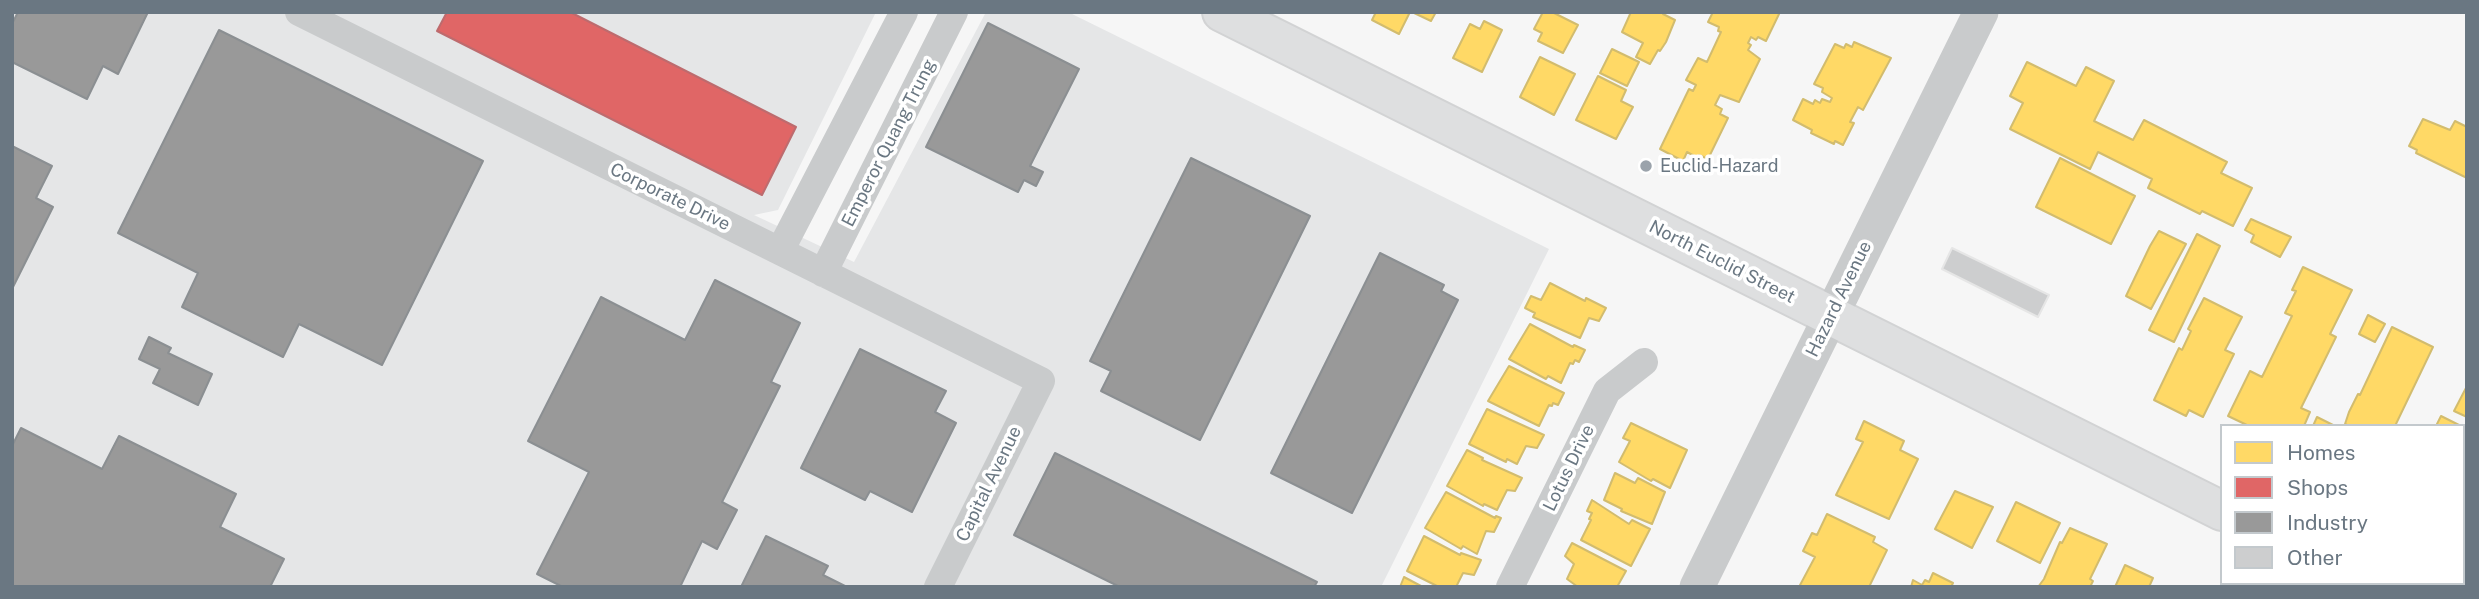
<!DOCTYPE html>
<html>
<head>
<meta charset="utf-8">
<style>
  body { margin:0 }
  #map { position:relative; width:2479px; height:599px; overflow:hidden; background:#f6f6f6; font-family:"Public Sans",sans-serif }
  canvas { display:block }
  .frame { position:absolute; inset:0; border:14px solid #6a7782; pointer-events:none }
  .legend { position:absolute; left:2220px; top:424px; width:245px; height:161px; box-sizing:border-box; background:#fff; border:2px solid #c3c9cd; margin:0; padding:9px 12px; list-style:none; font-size:21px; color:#6a7782 }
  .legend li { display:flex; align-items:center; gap:14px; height:35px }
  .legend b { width:35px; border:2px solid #c3c9cd }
</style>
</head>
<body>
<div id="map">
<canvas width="2479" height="599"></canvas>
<div class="frame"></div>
<ul class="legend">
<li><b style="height:19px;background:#ffd966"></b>Homes</li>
<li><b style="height:19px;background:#e06666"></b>Shops</li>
<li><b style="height:19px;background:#999"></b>Industry</li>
<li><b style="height:19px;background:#cdcecf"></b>Other</li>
</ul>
</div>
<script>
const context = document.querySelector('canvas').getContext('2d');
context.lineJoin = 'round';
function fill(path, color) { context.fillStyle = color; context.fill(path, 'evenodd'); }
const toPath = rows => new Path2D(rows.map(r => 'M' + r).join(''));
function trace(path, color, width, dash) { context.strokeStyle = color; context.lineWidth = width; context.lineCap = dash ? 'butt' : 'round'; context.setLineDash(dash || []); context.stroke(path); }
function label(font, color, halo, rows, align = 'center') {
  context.font = font + ' "Public Sans",sans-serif'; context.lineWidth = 7; context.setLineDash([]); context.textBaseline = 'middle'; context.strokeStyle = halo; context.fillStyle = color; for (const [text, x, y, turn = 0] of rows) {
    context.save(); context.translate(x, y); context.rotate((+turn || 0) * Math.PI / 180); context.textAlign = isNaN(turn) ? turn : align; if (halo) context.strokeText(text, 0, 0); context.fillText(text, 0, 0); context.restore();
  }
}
fill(toPath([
  [12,12,876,12,778,210,754,215,854,262,986,12,1068,12,1549,249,1381,587,12,587]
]), '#e5e6e7');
const homes = toPath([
  [1376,12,1410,12,1399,34,1372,20,1376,12],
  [1412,12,1436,12,1431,21,1412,12],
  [1543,12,1552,12,1578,25,1563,53,1538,41,1542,33,1534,29,1543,12],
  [1631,12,1664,12,1663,14,1675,20,1666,42,1660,51,1658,50,1650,64,1636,57,1643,43,1622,32,1631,12],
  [1713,12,1780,12,1766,41,1758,37,1756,40,1751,37,1748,43,1751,45,1748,50,1760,59,1739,102,1720,95,1715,105,1722,109,1720,114,1728,118,1708,159,1699,155,1698,158,1687,152,1683,161,1660,149,1689,89,1693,91,1696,85,1686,80,1698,58,1707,62,1721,32,1718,31,1719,27,1708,22,1713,12],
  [1484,21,1502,30,1482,72,1453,58,1470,24,1480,29,1484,21],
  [1854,42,1891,58,1863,110,1858,107,1850,122,1854,123,1843,145,1835,141,1834,144,1811,133,1812,130,1793,120,1803,99,1813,104,1815,100,1820,103,1822,99,1830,102,1832,98,1822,92,1823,88,1814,84,1835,44,1844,48,1846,44,1852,47,1854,42],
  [1612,49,1639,62,1627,86,1600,73,1612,49],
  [1540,57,1575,74,1554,115,1520,97,1540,57],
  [2027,62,2076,86,2086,67,2114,81,2094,121,2133,140,2144,120,2227,162,2221,173,2252,188,2233,226,2202,211,2200,214,2148,188,2152,179,2098,152,2090,169,2010,129,2023,103,2010,96,2027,62],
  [1598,76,1626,90,1621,101,1633,107,1616,139,1576,120,1598,76],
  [2423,119,2450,130,2455,121,2467,127,2467,178,2416,153,2417,150,2409,146,2423,119],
  [2060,158,2135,196,2111,244,2036,207,2060,158],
  [2251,219,2291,237,2280,257,2251,242,2254,235,2245,230,2251,219],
  [2159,231,2186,244,2151,309,2126,296,2150,246,2159,231],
  [2197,234,2220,246,2174,342,2149,330,2197,234],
  [2303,267,2352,290,2330,334,2336,337,2301,408,2310,412,2304,426,2249,426,2228,416,2250,371,2262,377,2292,316,2285,313,2296,291,2292,290,2303,267],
  [1550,283,1585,301,1586,298,1606,308,1599,321,1589,318,1580,338,1533,317,1535,313,1525,308,1531,296,1541,300,1550,283],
  [2204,298,2242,317,2225,350,2234,354,2203,417,2189,410,2186,416,2154,400,2179,348,2182,350,2191,331,2188,329,2204,298],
  [2368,315,2385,324,2375,342,2359,334,2368,315],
  [1530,324,1573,347,1574,345,1585,350,1579,362,1575,360,1573,364,1570,363,1561,383,1548,376,1546,379,1509,359,1530,324],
  [2392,327,2433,347,2395,426,2349,426,2345,424,2349,412,2358,394,2360,395,2392,327],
  [1509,366,1564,393,1558,405,1553,403,1552,406,1549,405,1539,426,1488,401,1509,366],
  [2467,386,2467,417,2454,411,2467,386],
  [1487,409,1544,435,1537,448,1526,446,1517,464,1507,459,1506,462,1469,444,1487,409],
  [2441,416,2461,426,2436,426,2441,416],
  [2317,417,2335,426,2313,426,2317,417],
  [1864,421,1904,441,1900,450,1918,459,1889,519,1836,495,1863,442,1856,439,1864,421],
  [1631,423,1687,450,1670,488,1653,479,1651,481,1619,462,1630,441,1623,438,1631,423],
  [1467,450,1483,458,1482,460,1522,478,1515,491,1507,490,1497,510,1484,504,1483,506,1447,486,1467,450],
  [1615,473,1635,483,1638,478,1665,492,1652,524,1621,511,1622,509,1604,500,1615,473],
  [1955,491,1993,507,1972,548,1935,529,1955,491],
  [1446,492,1495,518,1496,516,1501,518,1494,532,1486,531,1477,554,1463,546,1461,549,1425,528,1446,492],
  [1592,500,1629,524,1632,520,1650,529,1631,566,1581,540,1591,520,1589,519,1592,513,1587,511,1592,500],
  [2016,502,2060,523,2040,563,1997,541,2016,502],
  [2467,508,2467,562,2463,560,2463,514,2467,508],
  [1827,514,1875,537,1873,542,1887,550,1869,587,1799,587,1815,557,1803,551,1812,533,1817,535,1827,514],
  [2070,528,2107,544,2090,579,2093,581,2090,587,2038,587,2044,579,2060,542,2062,543,2070,528],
  [1424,536,1460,555,1461,553,1481,560,1474,575,1463,573,1456,587,1439,587,1407,571,1424,536],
  [1572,543,1626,571,1617,587,1578,587,1567,579,1574,564,1565,556,1572,543],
  [2125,565,2153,578,2149,587,2115,587,2125,565],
  [1933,573,1953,583,1951,587,1911,587,1913,580,1922,585,1925,580,1929,582,1933,573],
  [1404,577,1421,586,1420,587,1400,587,1404,577]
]);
fill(homes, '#ffd966');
trace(homes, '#d2bc6e', 2);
const shops = toPath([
  [447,12,570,12,796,127,762,195,437,31,447,12]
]);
fill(shops, '#e06666');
trace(shops, '#bd6b6e', 2);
const industry = toPath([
  [18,12,148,12,118,74,103,66,87,99,12,62,12,24,18,12],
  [988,23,1079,69,1030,166,1043,172,1036,186,1024,180,1018,192,926,147,988,23],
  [219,30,483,161,382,365,299,324,283,357,182,307,198,273,118,233,219,30],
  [12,146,52,166,36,198,53,207,12,289,12,146],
  [1191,158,1310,216,1200,440,1101,391,1111,371,1090,361,1191,158],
  [1380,253,1444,285,1441,291,1458,300,1352,513,1271,473,1380,253],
  [715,280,800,323,771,382,780,386,722,502,737,510,717,549,702,541,680,587,563,587,537,574,589,472,528,441,601,297,685,340,715,280],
  [149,337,171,348,168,353,212,374,198,405,153,383,160,369,139,359,149,337],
  [860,349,946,391,935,412,956,423,912,512,870,491,865,500,801,468,860,349],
  [21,428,102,469,119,436,236,494,220,527,284,559,270,587,12,587,12,446,21,428],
  [1055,453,1317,582,1314,587,1120,587,1014,535,1055,453],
  [766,536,828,566,823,575,847,587,741,587,766,536]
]);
fill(industry, '#999');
trace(industry, '#8b8f92', 2);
const building = toPath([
  [1952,248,2049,295,2038,317,1942,269,1952,248]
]);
fill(building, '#cdcecf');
trace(building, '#e6e6e6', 2);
const primary = toPath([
  [1222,12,2222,511],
  [2365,583,2372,587]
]);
trace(primary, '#d2d3d4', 42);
trace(toPath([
  [299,12,1041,381,938,587],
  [780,251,904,12],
  [823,273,954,12],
  [1510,587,1607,391,1644,362]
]), '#c9cbcc', 28);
trace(toPath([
  [1697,587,1981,12]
]), '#c9cbcc', 35);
trace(primary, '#dedfe0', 38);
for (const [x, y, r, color] of [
  [1646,166,7,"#9ba3ab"]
]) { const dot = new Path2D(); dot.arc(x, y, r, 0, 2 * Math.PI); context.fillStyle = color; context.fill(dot); trace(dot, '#fff', 2.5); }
label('18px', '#6a7782', '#fff', [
  ["Emperor Quang Trung",889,143,-63],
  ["Corporate Drive",670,197,26],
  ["North Euclid Street",1722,262,27],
  ["Hazard Avenue",1839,299,-64],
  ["Lotus Drive",1569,468,-64],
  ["Capital Avenue",989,484,-64]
]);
label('18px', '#6a7782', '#fff', [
  ["Euclid-Hazard",1660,166]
], 'left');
</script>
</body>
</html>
